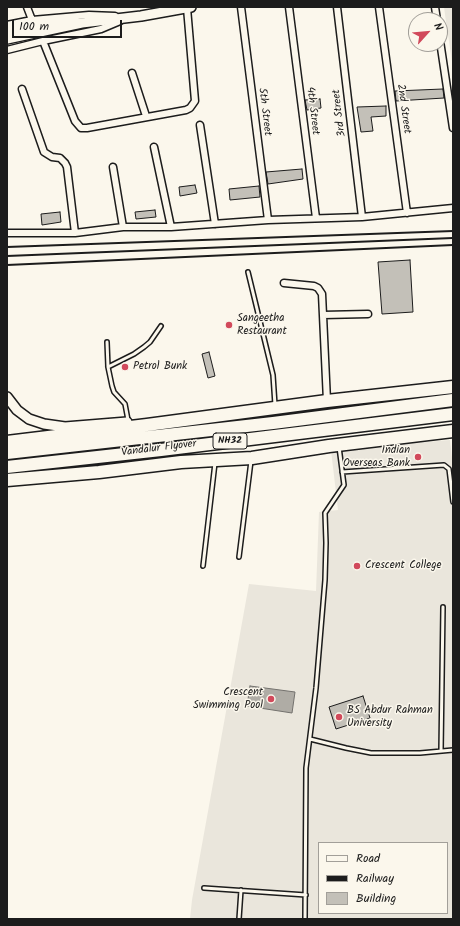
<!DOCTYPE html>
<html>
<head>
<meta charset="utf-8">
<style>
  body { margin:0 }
  #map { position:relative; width:460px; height:926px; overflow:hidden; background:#fbf7ec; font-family:Kalam,sans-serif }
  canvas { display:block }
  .frame { position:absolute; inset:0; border:8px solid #1c1c1c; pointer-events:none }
  .legend { position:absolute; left:318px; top:842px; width:130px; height:72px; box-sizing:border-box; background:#fbf7ec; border:1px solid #a29f99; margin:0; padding:5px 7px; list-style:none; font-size:12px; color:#1c1c1c }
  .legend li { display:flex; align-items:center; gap:8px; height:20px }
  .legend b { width:20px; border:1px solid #a29f99 }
  .north { position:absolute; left:408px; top:12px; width:40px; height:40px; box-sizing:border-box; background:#fbf7ec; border:1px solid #a29f99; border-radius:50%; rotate:63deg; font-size:11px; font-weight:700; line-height:16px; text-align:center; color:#1c1c1c }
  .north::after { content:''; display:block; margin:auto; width:14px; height:18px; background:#d1495b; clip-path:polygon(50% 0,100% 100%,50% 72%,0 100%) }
  .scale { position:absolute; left:12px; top:20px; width:110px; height:18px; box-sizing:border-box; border:2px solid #1c1c1c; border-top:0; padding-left:5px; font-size:12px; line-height:14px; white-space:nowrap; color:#1c1c1c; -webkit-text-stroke:3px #fbf7ec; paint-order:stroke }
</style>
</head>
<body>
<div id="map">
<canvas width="460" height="926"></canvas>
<div class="frame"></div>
<ul class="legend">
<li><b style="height:5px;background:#fbf7ec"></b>Road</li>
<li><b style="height:5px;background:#1c1c1c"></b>Railway</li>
<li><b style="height:11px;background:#c3c0b8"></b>Building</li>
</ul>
<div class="north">N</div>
<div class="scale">100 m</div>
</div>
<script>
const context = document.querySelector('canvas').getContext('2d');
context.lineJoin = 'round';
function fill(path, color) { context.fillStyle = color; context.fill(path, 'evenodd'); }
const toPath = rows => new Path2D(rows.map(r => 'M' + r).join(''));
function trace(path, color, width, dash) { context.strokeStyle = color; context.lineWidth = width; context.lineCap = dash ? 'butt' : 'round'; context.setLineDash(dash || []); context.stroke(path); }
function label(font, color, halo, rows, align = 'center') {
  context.font = font + ' Kalam,sans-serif'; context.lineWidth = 3; context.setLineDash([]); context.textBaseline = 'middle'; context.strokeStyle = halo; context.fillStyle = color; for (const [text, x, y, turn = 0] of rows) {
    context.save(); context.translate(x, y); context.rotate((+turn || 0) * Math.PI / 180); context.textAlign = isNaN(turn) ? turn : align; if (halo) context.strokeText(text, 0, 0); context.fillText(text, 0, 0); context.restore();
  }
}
fill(toPath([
  [444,7,453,7,453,68,446,22],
  [450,440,453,467,453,919,190,919,192,900,249,584,316,591,319,512,338,510,331,450],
  [319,843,447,843,447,913,319,913]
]), '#eae6dc');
const water = toPath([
  [250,686,295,692,292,713,247,706,250,686]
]);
fill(water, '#afaca5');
trace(water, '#74726e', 1);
const building = toPath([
  [443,89,444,98,396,101,395,91,443,89],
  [320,99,321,108,307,110,305,100,320,99],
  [386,106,386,116,371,117,373,131,361,132,357,107,386,106],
  [302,169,303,179,268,184,266,172,302,169],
  [195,185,197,193,180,196,179,187,195,185],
  [259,186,260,197,230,200,229,189,259,186],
  [155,210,156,217,136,219,135,212,155,210],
  [60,212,61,222,42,225,41,214,60,212],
  [410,260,413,312,382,314,378,262,410,260],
  [209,352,215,376,208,378,202,354,209,352],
  [363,696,370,718,336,729,329,707,363,696]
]);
fill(building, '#c3c0b8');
trace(building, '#1c1c1c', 1);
const lane = toPath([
  [248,272,273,375,275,405],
  [107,342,108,367,112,386,114,392,125,404,128,420],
  [108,367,134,354,144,347,150,342,161,326],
  [342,472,444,465,449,469,453,502],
  [239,557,251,461],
  [203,566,215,463],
  [310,739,346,748,371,753,420,753,453,750],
  [441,751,443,607],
  [204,888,306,895],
  [239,919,241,890],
  [305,919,306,768,316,688,325,580,326,543,325,513,344,485,339,447]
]);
const street = toPath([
  [27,7,32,20],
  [241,7,268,220],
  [289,7,316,218],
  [337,7,362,217],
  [379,7,407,213],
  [435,7,437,20],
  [7,25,32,20,89,15,115,16],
  [43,41,75,121,81,128,87,128,186,110,190,108,195,101,187,8],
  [440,41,453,128],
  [7,50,43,41,101,29,120,21],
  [132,73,146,116],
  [22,89,44,152,52,157,60,158,65,163,67,167,75,233],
  [200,125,215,224],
  [154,147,171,227],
  [113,167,123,227],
  [7,233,75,233,123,227,171,227,268,220,362,217,453,208],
  [284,283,314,286,318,288,322,294,327,401],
  [323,315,368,314]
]);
const secondary = toPath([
  [7,32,37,25,74,20],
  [7,39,82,23,141,16,191,7],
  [7,397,17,410,29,419,44,424,65,427,127,422]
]);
const highway = toPath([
  [7,442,147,425,327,401,453,387],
  [7,453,273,423,453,400],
  [7,467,161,450,453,414],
  [7,480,99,472,181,462,252,458,329,446,453,431]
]);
trace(lane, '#1c1c1c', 6);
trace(street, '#1c1c1c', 9);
trace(secondary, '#1c1c1c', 12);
trace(highway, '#1c1c1c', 15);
trace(lane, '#fbf7ec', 3);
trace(street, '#fbf7ec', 6);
trace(secondary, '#fbf7ec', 9);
trace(highway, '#fbf7ec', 12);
trace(toPath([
  [7,247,453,231],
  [7,256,453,238],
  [7,265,453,245]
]), '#1c1c1c', 2);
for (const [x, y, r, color] of [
  [229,325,4,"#d1495b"],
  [125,367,4,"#d1495b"],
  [418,457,4,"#d1495b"],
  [357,566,4,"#d1495b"],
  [271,699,4,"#d1495b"],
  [339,717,4,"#d1495b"]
]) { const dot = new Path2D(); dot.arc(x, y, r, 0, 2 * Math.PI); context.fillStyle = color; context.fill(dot); trace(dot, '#fbf7ec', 1.5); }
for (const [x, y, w] of [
  [230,441,34]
]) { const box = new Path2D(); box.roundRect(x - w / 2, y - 8, w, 16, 3); context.fillStyle = '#fbf7ec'; context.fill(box); trace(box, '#1c1c1c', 1); }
label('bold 10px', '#1c1c1c', null, [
  ["NH32",230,441]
]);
label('11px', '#1c1c1c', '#fbf7ec', [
  ["2nd Street",403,109,82],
  ["4th Street",312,111,83],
  ["5th Street",264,112,83],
  ["3rd Street",340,113,-97],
  ["Vandalur Flyover",159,449,-7]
]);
label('11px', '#1c1c1c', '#fbf7ec', [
  ["Sangeetha",237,319],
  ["Restaurant",237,332],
  ["Petrol Bunk",133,367],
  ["Indian",410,451,"right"],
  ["Overseas Bank",410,464,"right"],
  ["Crescent College",365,566],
  ["Crescent",263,693,"right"],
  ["Swimming Pool",263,706,"right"],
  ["BS Abdur Rahman",347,711],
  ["University",347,724]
], 'left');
</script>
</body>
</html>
